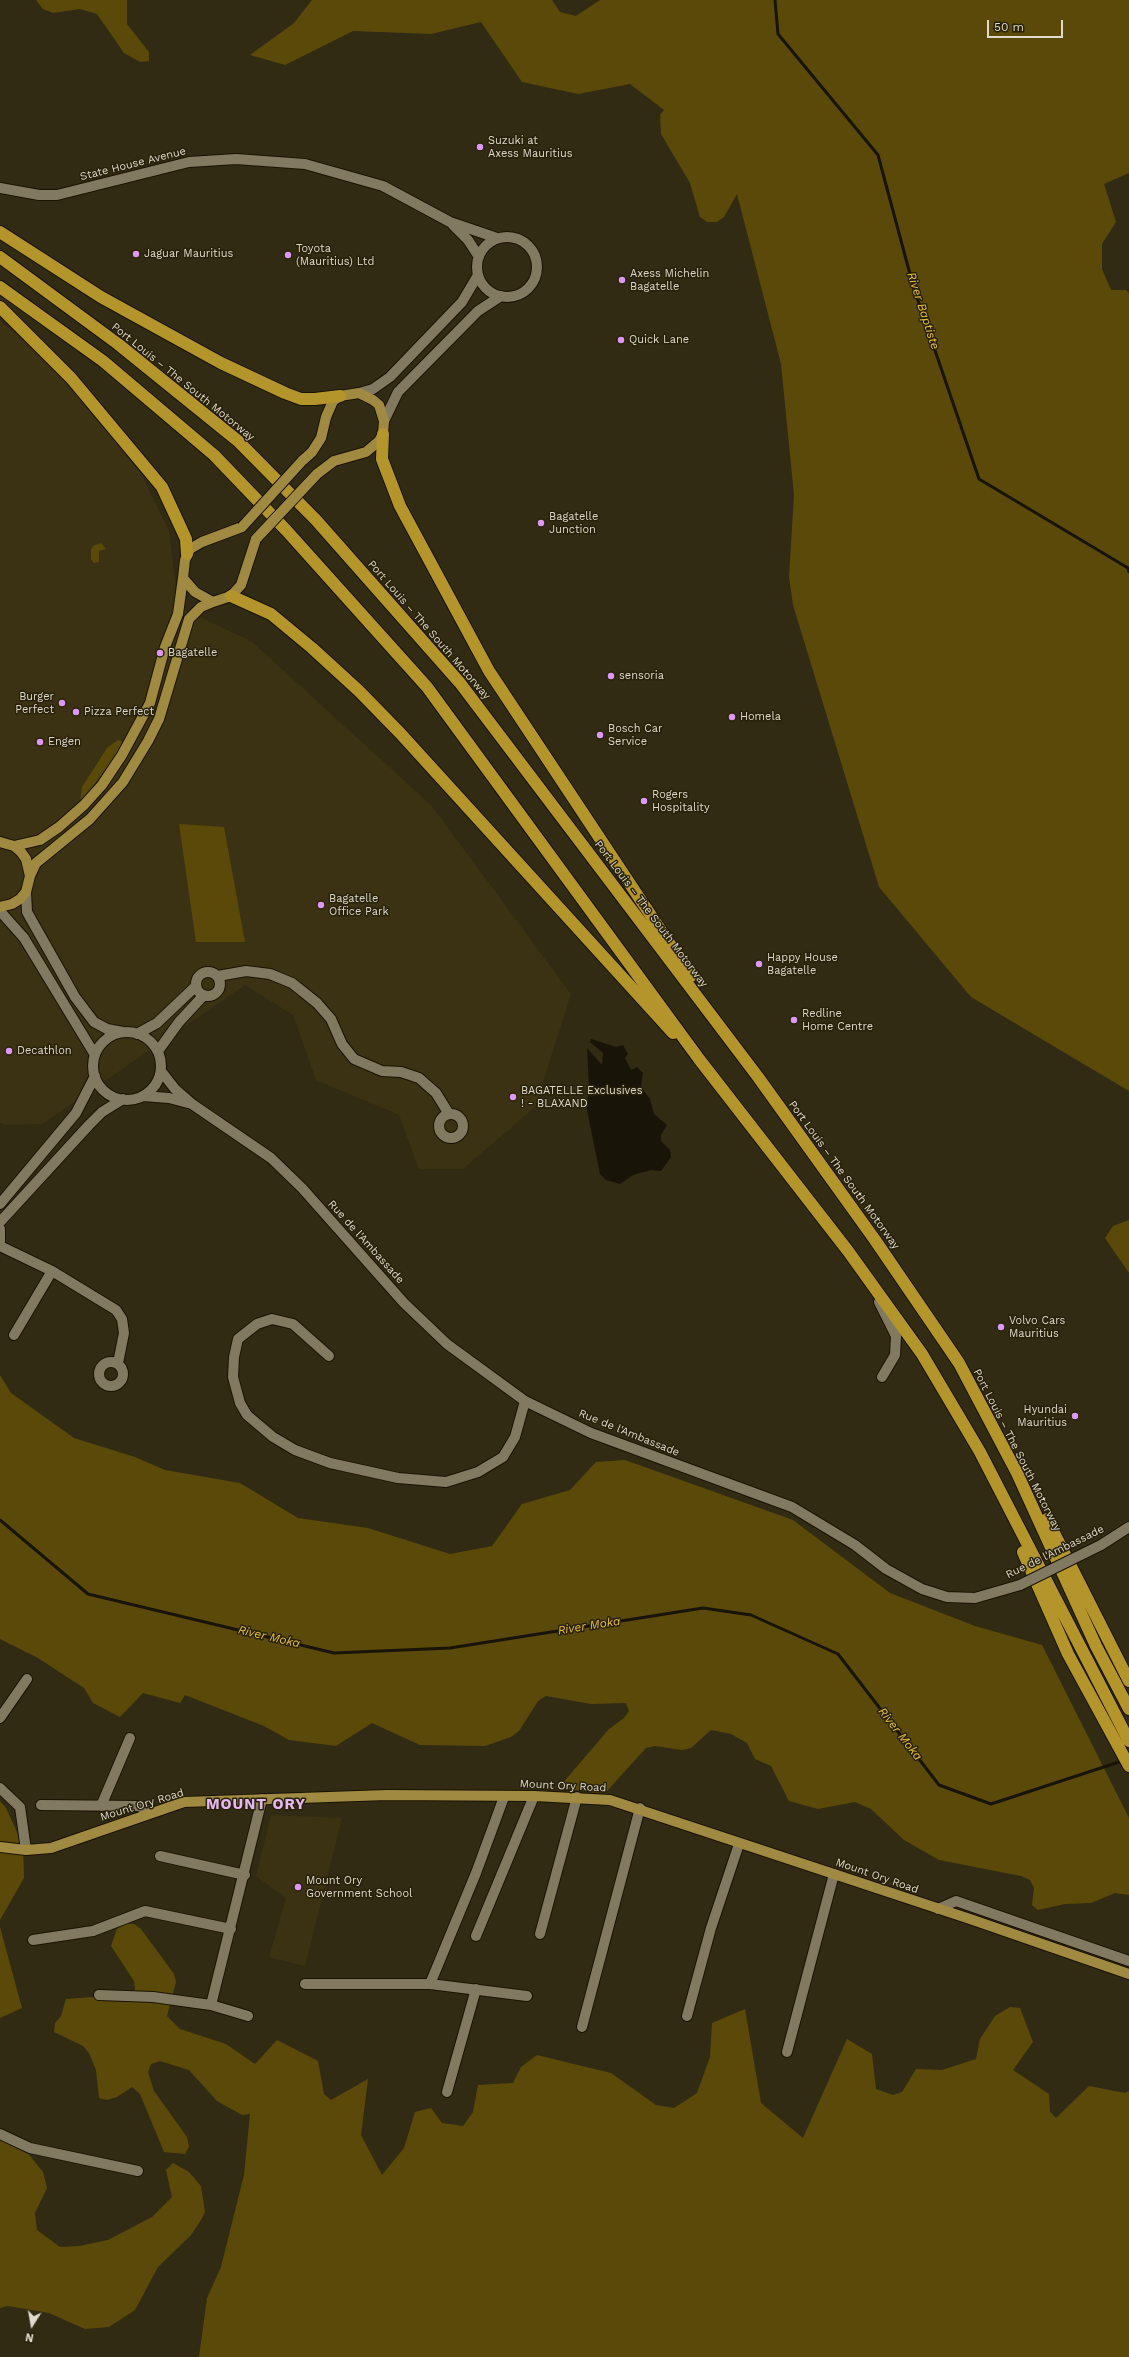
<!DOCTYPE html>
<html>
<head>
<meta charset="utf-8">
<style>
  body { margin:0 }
  #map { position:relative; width:1129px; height:2357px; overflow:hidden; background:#322b14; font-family:"Work Sans",sans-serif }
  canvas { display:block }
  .north { position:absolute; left:12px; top:2305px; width:40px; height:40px; -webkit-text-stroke:3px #28210a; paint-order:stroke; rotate:191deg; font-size:11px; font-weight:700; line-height:16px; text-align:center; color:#dfdacc }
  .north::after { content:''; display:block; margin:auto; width:14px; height:18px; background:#dfdacc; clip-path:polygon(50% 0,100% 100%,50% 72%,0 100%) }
  .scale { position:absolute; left:987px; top:20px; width:76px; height:18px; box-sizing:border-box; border:2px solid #dfdacc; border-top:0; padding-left:5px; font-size:12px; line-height:14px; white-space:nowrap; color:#dfdacc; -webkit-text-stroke:3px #28210a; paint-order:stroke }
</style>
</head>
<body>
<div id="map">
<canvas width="1129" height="2357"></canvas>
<div class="north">N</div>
<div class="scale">50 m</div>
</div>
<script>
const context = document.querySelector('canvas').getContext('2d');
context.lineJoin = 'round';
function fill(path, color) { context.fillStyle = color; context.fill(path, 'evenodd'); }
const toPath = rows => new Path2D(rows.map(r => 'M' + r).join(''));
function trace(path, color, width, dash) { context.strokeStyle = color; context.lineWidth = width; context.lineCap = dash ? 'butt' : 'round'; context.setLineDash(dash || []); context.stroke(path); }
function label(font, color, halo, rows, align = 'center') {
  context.font = font + ' "Work Sans",sans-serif'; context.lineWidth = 3; context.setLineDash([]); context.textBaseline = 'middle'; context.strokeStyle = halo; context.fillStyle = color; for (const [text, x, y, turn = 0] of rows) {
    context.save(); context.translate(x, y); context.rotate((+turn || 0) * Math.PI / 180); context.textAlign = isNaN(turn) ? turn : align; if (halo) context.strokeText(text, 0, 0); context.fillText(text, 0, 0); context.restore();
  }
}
fill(toPath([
  [0,321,48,359,134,460,169,530,178,607,251,641,431,805,571,994,535,1107,463,1169,419,1169,399,1115,316,1080,293,1015,245,985,42,1124,5,1125,0,1122],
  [271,1815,342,1818,305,1966,269,1957,286,1898,256,1876]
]), '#3b3213');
fill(toPath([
  [36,0,127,0,127,24,149,52,149,61,140,62,124,53,97,14,80,9,53,13,43,9],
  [312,0,552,0,560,12,576,16,600,0,1129,0,1129,173,1104,184,1116,222,1102,244,1102,269,1111,290,1126,290,1129,293,1129,1091,971,997,879,887,793,605,789,577,794,495,781,364,737,194,724,217,717,222,707,222,700,217,690,183,661,134,660,115,664,110,630,84,578,94,522,82,481,22,431,34,353,31,285,65,250,55,294,23],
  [101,543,106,549,99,551,99,562,94,563,91,559,91,550,93,546],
  [118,740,121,741,122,744,120,750,80,803,82,787,107,748],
  [179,824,224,827,245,942,196,942],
  [1129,1220,1129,1273,1105,1238,1113,1226],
  [0,1375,11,1393,74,1438,135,1457,165,1470,240,1483,298,1518,368,1528,450,1554,492,1546,522,1504,570,1490,596,1462,625,1460,793,1520,890,1593,975,1626,1042,1645,1129,1818,1129,1895,1115,1893,1091,1903,1065,1904,1038,1910,1032,1905,1034,1888,1030,1880,1021,1876,939,1860,904,1840,871,1809,855,1802,818,1809,789,1801,771,1766,755,1759,747,1743,731,1734,711,1730,691,1748,682,1750,655,1746,646,1748,607,1791,598,1793,569,1789,561,1785,609,1729,624,1718,629,1711,626,1703,591,1704,546,1696,538,1701,519,1731,511,1737,485,1746,420,1745,372,1723,336,1746,289,1740,264,1726,185,1695,180,1703,143,1693,120,1717,93,1703,84,1688,38,1658,0,1639],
  [0,1801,6,1808,23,1845,24,1878,0,1920],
  [125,1924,134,1924,141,1929,174,1974,176,1982,167,2016,180,2029,226,2044,255,2064,277,2040,318,2061,324,2094,331,2100,368,2079,361,2135,382,2175,404,2148,415,2112,431,2108,442,2123,463,2126,473,2112,478,2085,513,2083,521,2067,537,2055,611,2073,656,2105,674,2108,697,2093,710,2057,712,2023,745,2009,761,2103,803,2138,847,2039,872,2054,876,2089,893,2095,902,2092,916,2069,942,2070,976,2059,980,2039,995,2016,1010,2007,1020,2008,1033,2042,1013,2070,1049,2094,1050,2112,1056,2118,1089,2086,1125,2093,1129,2091,1129,2357,199,2357,207,2298,221,2267,244,2175,250,2114,242,2115,217,2101,189,2070,160,2061,151,2064,148,2072,154,2091,187,2137,189,2147,185,2154,164,2152,140,2094,132,2087,117,2097,107,2100,99,2098,96,2070,89,2053,83,2046,54,2032,55,2023,61,2016,66,1999,93,1997,122,2002,130,1998,135,1989,134,1981,111,1946,117,1929],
  [0,1927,22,2008,0,2018],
  [0,2139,26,2151,43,2172,47,2188,35,2213,37,2230,60,2247,79,2246,108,2240,152,2217,172,2197,166,2170,173,2163,189,2172,201,2186,205,2212,201,2220,191,2235,158,2267,135,2310,109,2327,85,2329,49,2313,8,2306,0,2308]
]), '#5b4909');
fill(toPath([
  [591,1039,616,1047,623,1045,628,1054,625,1058,631,1070,637,1067,643,1073,641,1087,650,1099,654,1114,667,1125,661,1135,661,1141,670,1150,671,1157,661,1171,651,1170,633,1175,620,1184,606,1180,600,1174,587,1110,589,1087,587,1048,602,1065,603,1053,590,1042]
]), '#181407');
trace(toPath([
  [775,0,778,34,878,155,914,289,979,479,1128,568,1129,572],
  [0,1520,88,1594,334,1653,450,1648,703,1608,751,1615,838,1654,939,1785,991,1804,1122,1761]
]), '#181407', 3);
const minor = toPath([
  [0,188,39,195,57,195,189,162,236,159,305,164,383,186,450,222,497,238],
  [453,225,468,240,479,257],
  '477 267a30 30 0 1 1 60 0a30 30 0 1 1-60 0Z',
  [359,393,373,389,390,377,462,302,478,275],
  [384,421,398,392,478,311,501,296],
  [26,892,27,912,75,997,94,1022,107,1029,123,1032],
  [0,911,24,938,95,1055],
  '196 984a12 12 0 1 1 24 0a12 12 0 1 1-24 0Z',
  [218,976,246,971,270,974,292,983,317,1003,331,1019,342,1044,354,1059,382,1071,401,1072,419,1078,436,1093,449,1114],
  '93 1066a34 34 0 1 1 68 0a34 34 0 1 1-68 0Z',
  [137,1034,157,1023,196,986],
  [158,1051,179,1022,204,995],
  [161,1071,175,1089,192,1104,271,1158,302,1188,404,1303,447,1344,525,1401,591,1433,792,1507,855,1545,886,1569,922,1589,947,1597,975,1598,1020,1585],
  [143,1096,169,1098,188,1103],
  '439 1126a12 12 0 1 1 24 0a12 12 0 1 1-24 0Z',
  [0,1204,76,1113,95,1076],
  [0,1222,89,1125,102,1112,123,1099],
  [0,1229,0,1242],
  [0,1246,52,1271,116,1310,122,1319,124,1333,118,1363],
  [879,1302,896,1336,895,1355,882,1377],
  [14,1335,52,1271],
  [329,1356,293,1324,272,1319,257,1324,238,1339,234,1357,233,1377,240,1403,247,1415,273,1437,295,1450,330,1463,398,1478,446,1482,478,1472,503,1457,515,1437,525,1401],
  '99 1374a12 12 0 1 1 24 0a12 12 0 1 1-24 0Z',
  [1101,1545,1129,1527],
  [0,1718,27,1679],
  [0,1788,20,1807,26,1850],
  [41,1805,139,1806,151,1812],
  [101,1806,130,1738],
  [160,1856,245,1875],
  [938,1909,956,1901,1129,1961],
  [540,1934,577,1797],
  [476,1936,534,1796],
  [33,1940,93,1931,145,1911,231,1929],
  [305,1984,430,1984,527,1996],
  [430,1984,476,1873,504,1797],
  [99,1995,153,1997,211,2005,248,2016],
  [211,2005,262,1799],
  [687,2016,711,1928,739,1844],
  [582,2027,640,1808],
  [787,2052,834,1874],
  [447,2092,476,1989],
  [0,2134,30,2148,138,2171]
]);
const major = toPath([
  [302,461,312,452,321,438,326,417,333,401,340,396,359,393,373,400,379,405,384,421,383,434,379,441,366,452,334,461,317,474],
  [242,527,202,542,190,549,185,560,183,578,195,592,213,602,231,596,241,585,256,539],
  [0,842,14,846,21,852,26,859,30,876,26,892,20,899,12,904,0,907],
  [14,846,40,840,59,827,84,805,102,785,122,755,150,703,165,647,178,614,183,578],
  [30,876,36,863,90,819,123,782,148,741,159,719,189,619,201,607,213,602],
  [0,1847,26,1850,51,1848,184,1802,387,1795,534,1796,610,1800,970,1919,1129,1974]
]);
const highway = toPath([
  [0,232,101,297,221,363,285,393,301,399,315,399,340,396],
  [0,257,118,344,238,441,316,520,460,683,758,1077,875,1240,959,1363,1017,1473,1096,1646,1129,1709],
  [0,287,103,361,214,455,286,530,427,687,699,1059,848,1251,922,1354,980,1452,1129,1741],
  [0,307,71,378,162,487,186,539,187,554],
  [383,434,382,459,400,506,489,671,691,976],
  [231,596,271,614,312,648,359,691,400,733,673,1033],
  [1047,1519,1129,1681],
  [1023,1552,1068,1654,1129,1766]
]);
trace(minor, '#1a1300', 12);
trace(major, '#1a1300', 12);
trace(highway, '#1a1300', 14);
trace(minor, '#817960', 10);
trace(major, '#a08a41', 10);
trace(highway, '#b4952c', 12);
const minorBridge = toPath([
  [1020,1585,1101,1545]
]);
const majorBridge = toPath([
  [242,527,302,461],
  [256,539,317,474]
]);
trace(minorBridge, '#1a1300', 12, []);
trace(majorBridge, '#1a1300', 12, []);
trace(minorBridge, '#817960', 10);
trace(majorBridge, '#a08a41', 10);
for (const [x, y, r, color] of [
  [480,147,4,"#de98f3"],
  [136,254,4,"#de98f3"],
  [288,255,4,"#de98f3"],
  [622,280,4,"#de98f3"],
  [621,340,4,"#de98f3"],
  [541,523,4,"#de98f3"],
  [160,653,4,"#de98f3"],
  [611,676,4,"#de98f3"],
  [62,703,4,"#de98f3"],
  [76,712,4,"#de98f3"],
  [732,717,4,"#de98f3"],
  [600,735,4,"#de98f3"],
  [40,742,4,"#de98f3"],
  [644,801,4,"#de98f3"],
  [321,905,4,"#de98f3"],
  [759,964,4,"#de98f3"],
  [794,1020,4,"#de98f3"],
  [9,1051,4,"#de98f3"],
  [513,1097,4,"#de98f3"],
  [1001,1327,4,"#de98f3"],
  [1075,1416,4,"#de98f3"],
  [298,1887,4,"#de98f3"]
]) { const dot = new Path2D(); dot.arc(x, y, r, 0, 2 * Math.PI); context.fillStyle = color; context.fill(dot); trace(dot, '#28210a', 1.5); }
label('11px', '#dfdacc', '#28210a', [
  ["Suzuki at",488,141],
  ["Axess Mauritius",488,154],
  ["Toyota",296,249],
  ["(Mauritius) Ltd",296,262],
  ["Jaguar Mauritius",144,254],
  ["Axess Michelin",630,274],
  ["Bagatelle",630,287],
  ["Quick Lane",629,340],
  ["Bagatelle",549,517],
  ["Junction",549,530],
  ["Bagatelle",168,653],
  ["sensoria",619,676],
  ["Burger",54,697,"right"],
  ["Perfect",54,710,"right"],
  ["Pizza Perfect",84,712],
  ["Homela",740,717],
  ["Bosch Car",608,729],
  ["Service",608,742],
  ["Engen",48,742],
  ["Rogers",652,795],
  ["Hospitality",652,808],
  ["Bagatelle",329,899],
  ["Office Park",329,912],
  ["Happy House",767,958],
  ["Bagatelle",767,971],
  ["Redline",802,1014],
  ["Home Centre",802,1027],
  ["Decathlon",17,1051],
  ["BAGATELLE Exclusives",521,1091],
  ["! - BLAXAND",521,1104],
  ["Volvo Cars",1009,1321],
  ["Mauritius",1009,1334],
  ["Hyundai",1067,1410,"right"],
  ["Mauritius",1067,1423,"right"],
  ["Mount Ory",306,1881],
  ["Government School",306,1894]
], 'left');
label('11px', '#dfdacc', '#28210a', [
  ["State House Avenue",133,164,-14],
  ["Port Louis – The South Motorway",183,382,39],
  ["Port Louis – The South Motorway",429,630,49],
  ["Port Louis – The South Motorway",651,914,53],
  ["Port Louis – The South Motorway",844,1175,54],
  ["Rue de l'Ambassade",366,1242,48],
  ["Rue de l'Ambassade",629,1433,22],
  ["Port Louis – The South Motorway",1017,1450,63],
  ["Rue de l'Ambassade",1055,1552,-26],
  ["Mount Ory Road",563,1786,3],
  ["Mount Ory Road",142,1805,-17],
  ["Mount Ory Road",877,1876,19]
]);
label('italic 12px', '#ebc235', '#28210a', [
  ["River Baptiste",923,311,72],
  ["River Moka",589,1626,-9],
  ["River Moka",269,1637,13],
  ["River Moka",900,1734,52]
]);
context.letterSpacing = '1px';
label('bold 15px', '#e6b6f5', '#28210a', [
  ["MOUNT ORY",256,1805]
]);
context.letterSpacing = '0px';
</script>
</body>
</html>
